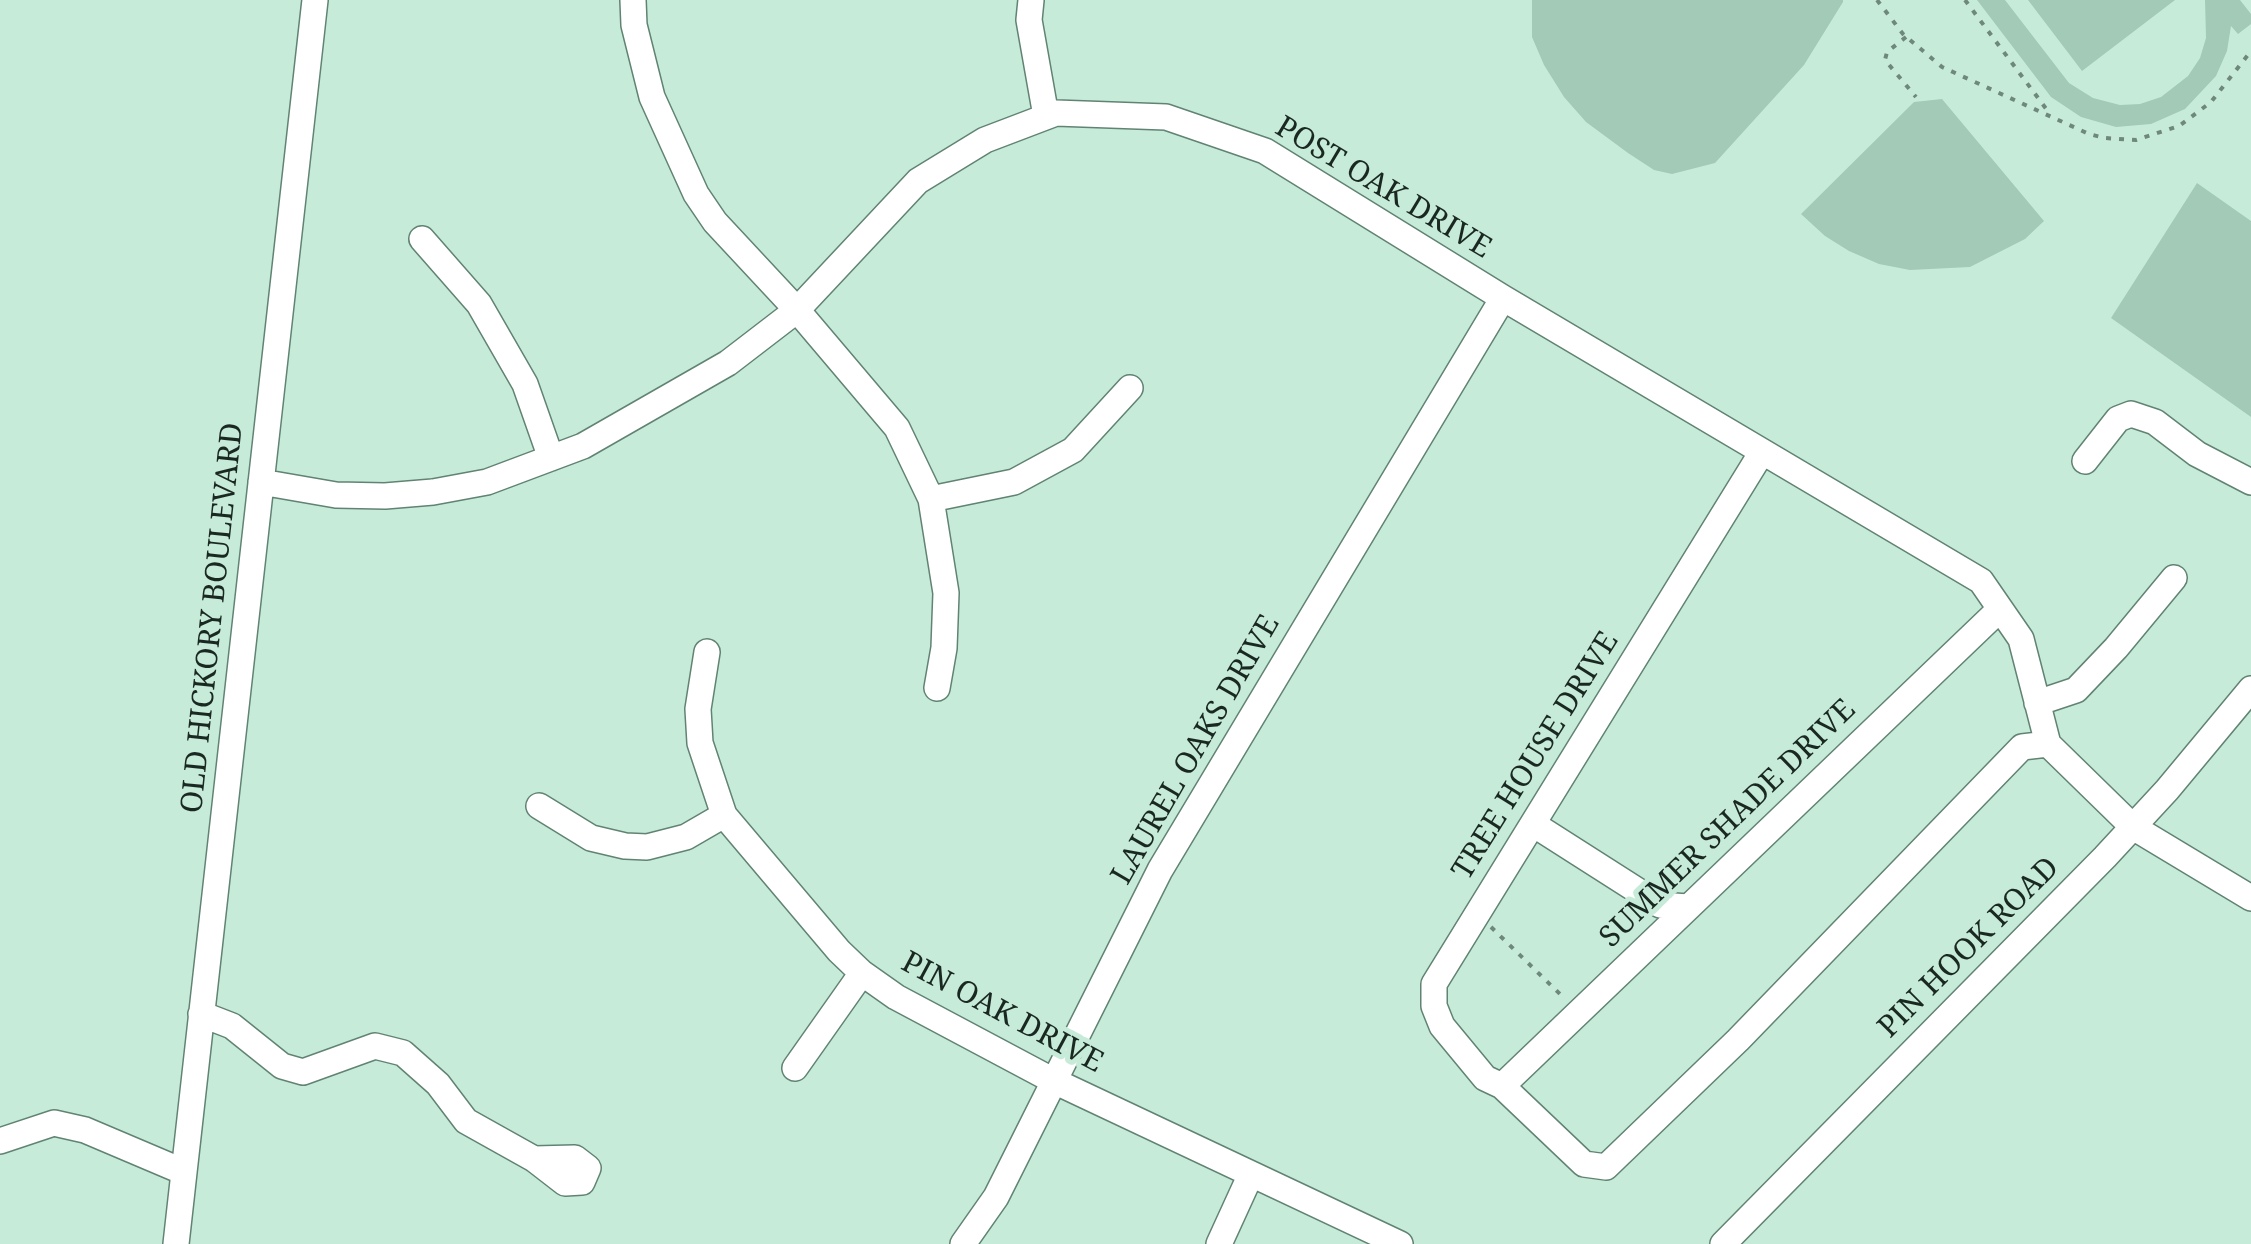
<!DOCTYPE html>
<html>
<head>
<meta charset="utf-8">
<style>
  body { margin:0 }
  canvas { display:block; background:#c7ebd9 }
</style>
</head>
<body>
<canvas width="2251" height="1244"></canvas>
<script>
const context = document.querySelector('canvas').getContext('2d');
context.lineJoin = 'round';
function fill(path, color) { context.fillStyle = color; context.fill(path, 'evenodd'); }
const toPath = rows => new Path2D(rows.map(r => 'M' + r).join(''));
function trace(path, color, width, dash) { context.strokeStyle = color; context.lineWidth = width; context.lineCap = dash ? 'butt' : 'round'; context.setLineDash(dash || []); context.stroke(path); }
function label(font, color, halo, rows, align = 'center') {
  context.font = font + ' "Noto Serif",serif'; context.lineWidth = 10; context.setLineDash([]); context.textBaseline = 'middle'; context.strokeStyle = halo; context.fillStyle = color; for (const [text, x, y, turn = 0] of rows) {
    context.save(); context.translate(x, y); context.rotate((+turn || 0) * Math.PI / 180); context.textAlign = isNaN(turn) ? turn : align; if (halo) context.strokeText(text, 0, 0); context.fillText(text, 0, 0); context.restore();
  }
}
fill(toPath([
  [1532,0,1843,0,1843,2,1804,65,1715,163,1672,174,1654,170,1628,153,1586,122,1564,97,1544,65,1532,37],
  [1977,0,2005,0,2069,83,2093,98,2120,105,2140,104,2161,97,2188,76,2200,58,2206,38,2205,0,2240,0,2251,14,2251,24,2238,34,2231,26,2227,51,2216,76,2185,109,2151,124,2116,127,2081,117,2051,97],
  [2028,0,2175,0,2082,71],
  [1942,99,2044,221,2025,239,1970,267,1910,270,1879,264,1849,251,1825,236,1801,214,1914,102],
  [2197,183,2251,221,2251,417,2111,318]
]), '#a3cab7');
const minor = toPath([
  [633,0,634,25,652,97,696,194,715,222,797,310,897,428,931,499,946,593,944,648,937,688],
  [1031,0,1029,20,1046,116],
  [422,239,479,304,525,384,551,458],
  [1762,452,1434,984,1434,1006,1442,1026,1485,1078,1502,1086,1584,1164,1606,1167,1738,1040,2022,747,2048,744],
  [2085,461,2118,419,2131,414,2155,422,2197,454,2251,482],
  [261,482,336,495,385,496,433,492,487,482,583,446,728,363,797,310,918,181,985,140,1056,113,1166,117,1265,151,1503,298,1981,581,2021,639,2048,744,2133,827,2251,898],
  [931,499,1014,482,1073,450,1130,388],
  [707,652,698,709,700,743,724,815,839,951,862,973,896,997,1052,1080,1400,1244],
  [2037,703,2076,690,2116,648,2174,578],
  [539,806,591,838,625,846,647,847,686,837,724,815],
  [1533,824,1660,905,1688,907],
  [201,1014,232,1026,282,1066,303,1072,375,1046,403,1053,438,1084,466,1121,534,1159,565,1183,582,1182,588,1168,575,1158,534,1159],
  [795,1068,862,973],
  [1502,1086,2000,609],
  [0,1141,54,1123,85,1130,184,1172],
  [176,1244,315,0],
  [963,1244,996,1197,1160,870,1503,298],
  [1219,1244,1251,1174],
  [1723,1244,2105,857,2167,790,2251,689]
]);
trace(minor, '#618373', 28);
trace(toPath([
  [1877,0,1903,34,1942,67,2089,134,2105,138,2136,140,2179,126,2211,102,2251,51],
  [1965,0,2050,114],
  [1906,37,1887,52,1885,60,1916,97],
  [1491,927,1563,997]
]), '#6f887c', 4, [5, 8]);
trace(minor, '#fff', 25);
label('30px', '#1a2822', '#c7ebd9', [
  ["POST OAK DRIVE",1383,188,31],
  ["OLD HICKORY BOULEVARD",213,618,-84],
  ["LAUREL OAKS DRIVE",1196,750,-60],
  ["TREE HOUSE DRIVE",1536,756,-58],
  ["SUMMER SHADE DRIVE",1728,824,-44],
  ["PIN HOOK ROAD",1969,948,-45],
  ["PIN OAK DRIVE",1002,1013,28]
]);
</script>
</body>
</html>
